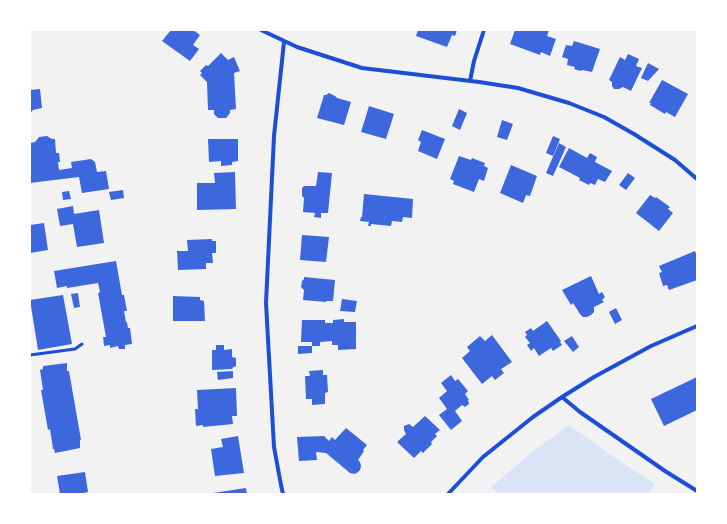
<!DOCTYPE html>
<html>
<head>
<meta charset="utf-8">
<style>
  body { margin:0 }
  #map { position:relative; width:727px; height:524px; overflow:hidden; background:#f2f2f2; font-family:"Nunito Sans",sans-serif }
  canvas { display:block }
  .frame { position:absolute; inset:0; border:31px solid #fff; pointer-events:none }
</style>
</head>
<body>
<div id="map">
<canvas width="727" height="524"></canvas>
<div class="frame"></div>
</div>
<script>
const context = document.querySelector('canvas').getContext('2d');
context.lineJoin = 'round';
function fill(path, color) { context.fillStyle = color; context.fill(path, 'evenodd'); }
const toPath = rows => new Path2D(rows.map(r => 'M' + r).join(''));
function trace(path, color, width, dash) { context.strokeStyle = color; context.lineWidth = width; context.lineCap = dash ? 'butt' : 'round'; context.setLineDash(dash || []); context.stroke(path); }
fill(toPath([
  [569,425,611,455,655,484,649,494,499,494,491,487,531,453]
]), '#dbe4f7');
fill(toPath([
  [171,30,193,30,200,35,193,45,199,49,190,61,162,41],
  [418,30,457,30,455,36,452,35,447,47,416,36],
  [515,30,549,30,547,36,556,39,550,56,541,52,540,55,510,44],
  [574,41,600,49,592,72,582,70,581,71,574,69,575,67,567,65,568,59,562,57,566,45,572,46],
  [221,53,228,60,234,57,240,71,234,73,236,109,230,110,230,113,226,118,218,118,214,114,214,110,208,110,207,82,200,75,202,73,200,71,206,65,208,66],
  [628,54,639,59,636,66,642,68,631,91,623,87,619,89,614,89,612,86,612,82,609,80,620,57,625,60],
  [648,63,659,69,648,81,641,78],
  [662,80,688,94,675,117,666,112,665,114,650,105,651,103,649,103],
  [40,89,42,108,33,110,31,112,30,112,30,90],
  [329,93,335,96,337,98,351,102,344,125,317,118,324,95,326,95],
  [369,106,394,114,386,139,361,132],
  [459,109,467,113,460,130,452,126],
  [502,120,513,124,507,140,497,137],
  [422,130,445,139,437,159,418,151,421,142,418,140],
  [47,136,52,139,55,139,56,153,59,153,60,162,58,162,59,170,72,168,71,162,91,159,95,162,97,172,106,171,109,189,82,193,79,177,30,183,30,143,35,142,39,137],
  [553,136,560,139,553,156,546,153],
  [208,139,238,139,238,161,232,162,232,165,221,166,221,161,209,162],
  [559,143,566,147,553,176,546,173],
  [569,148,587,158,590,153,597,157,595,162,612,171,605,182,598,179,595,185,590,183,589,185,579,180,580,178,559,167],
  [459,156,471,160,472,158,485,163,484,166,488,168,484,181,479,179,474,192,453,184,454,181,450,179],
  [511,165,537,176,530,196,526,195,523,203,500,193],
  [235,172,236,209,197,210,197,183,215,183,214,173],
  [318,172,332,173,328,213,321,213,321,218,314,217,315,213,303,212,304,198,302,196,302,188,304,186,316,186],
  [628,173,635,178,626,190,619,185],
  [123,190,124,198,111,200,109,192],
  [69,191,71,199,63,200,62,192],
  [364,194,413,199,412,218,403,217,402,222,392,221,391,226,371,224,371,226,368,226,369,222,360,221,361,217,362,217],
  [650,195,655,198,656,197,670,207,668,209,673,213,659,231,636,213],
  [73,206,74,214,99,210,104,243,77,247,73,224,60,226,57,209],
  [44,223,48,250,30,253,30,225],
  [302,235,329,237,326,262,300,260],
  [212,239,212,241,216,241,216,253,212,253,213,263,206,263,206,269,178,270,177,251,188,251,187,240],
  [695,251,697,256,697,280,669,290,667,285,663,286,659,273,662,272,659,266],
  [116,261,122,295,124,295,127,311,124,311,126,322,127,322,128,328,130,328,132,344,125,345,125,349,119,349,118,346,110,348,110,345,104,346,103,337,106,337,98,293,100,292,98,283,67,288,67,286,57,288,54,271],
  [591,276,599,294,602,292,605,297,602,300,604,302,594,307,594,312,591,315,587,317,583,317,580,314,573,303,571,305,562,290],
  [304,277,335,280,333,301,326,301,326,302,303,300,304,290,301,287,302,281,304,279],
  [78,293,80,307,74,308,71,294],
  [63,295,72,344,38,350,30,300],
  [173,296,200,297,200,300,204,301,205,321,173,321],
  [342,299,357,301,355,312,340,311],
  [616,308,622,320,615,324,609,312],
  [344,319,344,322,356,322,356,349,338,350,338,345,332,345,332,341,320,342,320,346,312,346,312,342,301,342,302,320,325,320,325,323,333,323,333,320],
  [547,321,561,341,560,342,562,345,553,351,551,348,539,356,534,348,531,351,527,345,530,343,525,337,527,335,525,332,531,328,533,331],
  [492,335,512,362,501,369,504,373,495,380,492,376,482,384,462,358,470,351,467,347,480,336,485,341],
  [572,336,579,347,573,352,564,341],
  [216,345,224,345,224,350,232,349,232,357,236,358,236,366,232,368,233,369,212,370,212,350,216,350],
  [298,346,312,346,312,353,298,354],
  [67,363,67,371,69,371,81,440,80,440,80,448,55,453,54,449,53,449,50,429,48,430,41,390,43,390,40,370,43,369,43,366],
  [323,370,323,375,327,375,328,392,325,393,325,404,312,405,312,399,306,399,305,376,310,376,309,371],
  [233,371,233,378,218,380,217,372],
  [451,375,455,381,458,379,468,391,465,394,469,400,468,400,469,404,465,407,462,405,455,411,462,421,451,430,439,415,447,409,439,398,447,391,441,383],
  [697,377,697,410,664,426,651,399],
  [236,388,237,416,232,416,233,424,203,427,203,425,196,426,195,409,198,409,197,390],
  [425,416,440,430,435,434,437,436,431,442,432,444,423,453,421,451,414,458,397,442,406,434,404,430,404,426,409,424,413,427],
  [346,428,367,445,363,450,364,451,358,460,360,462,361,466,360,470,358,472,355,474,350,473,326,453,316,452,317,460,299,461,297,437,324,436,329,441,332,437,335,440],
  [238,436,244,473,215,476,211,449,223,447,221,439],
  [85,472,88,492,79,494,60,494,57,476],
  [246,488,247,494,213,494,213,493]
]), '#3d67dc');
trace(toPath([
  [30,355,75,349,82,344]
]), '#1d4ed8', 3);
trace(toPath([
  [261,30,297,47,362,68,479,82,518,88,569,103,604,117,634,134,675,160,697,179],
  [470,81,474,61,484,30],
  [562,397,580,412,665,471,697,491],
  [283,494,281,485,274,447,266,303,274,136,284,42],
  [448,494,483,457,533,417,562,397,594,377,651,346,697,326]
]), '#1d4ed8', 4);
</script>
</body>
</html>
